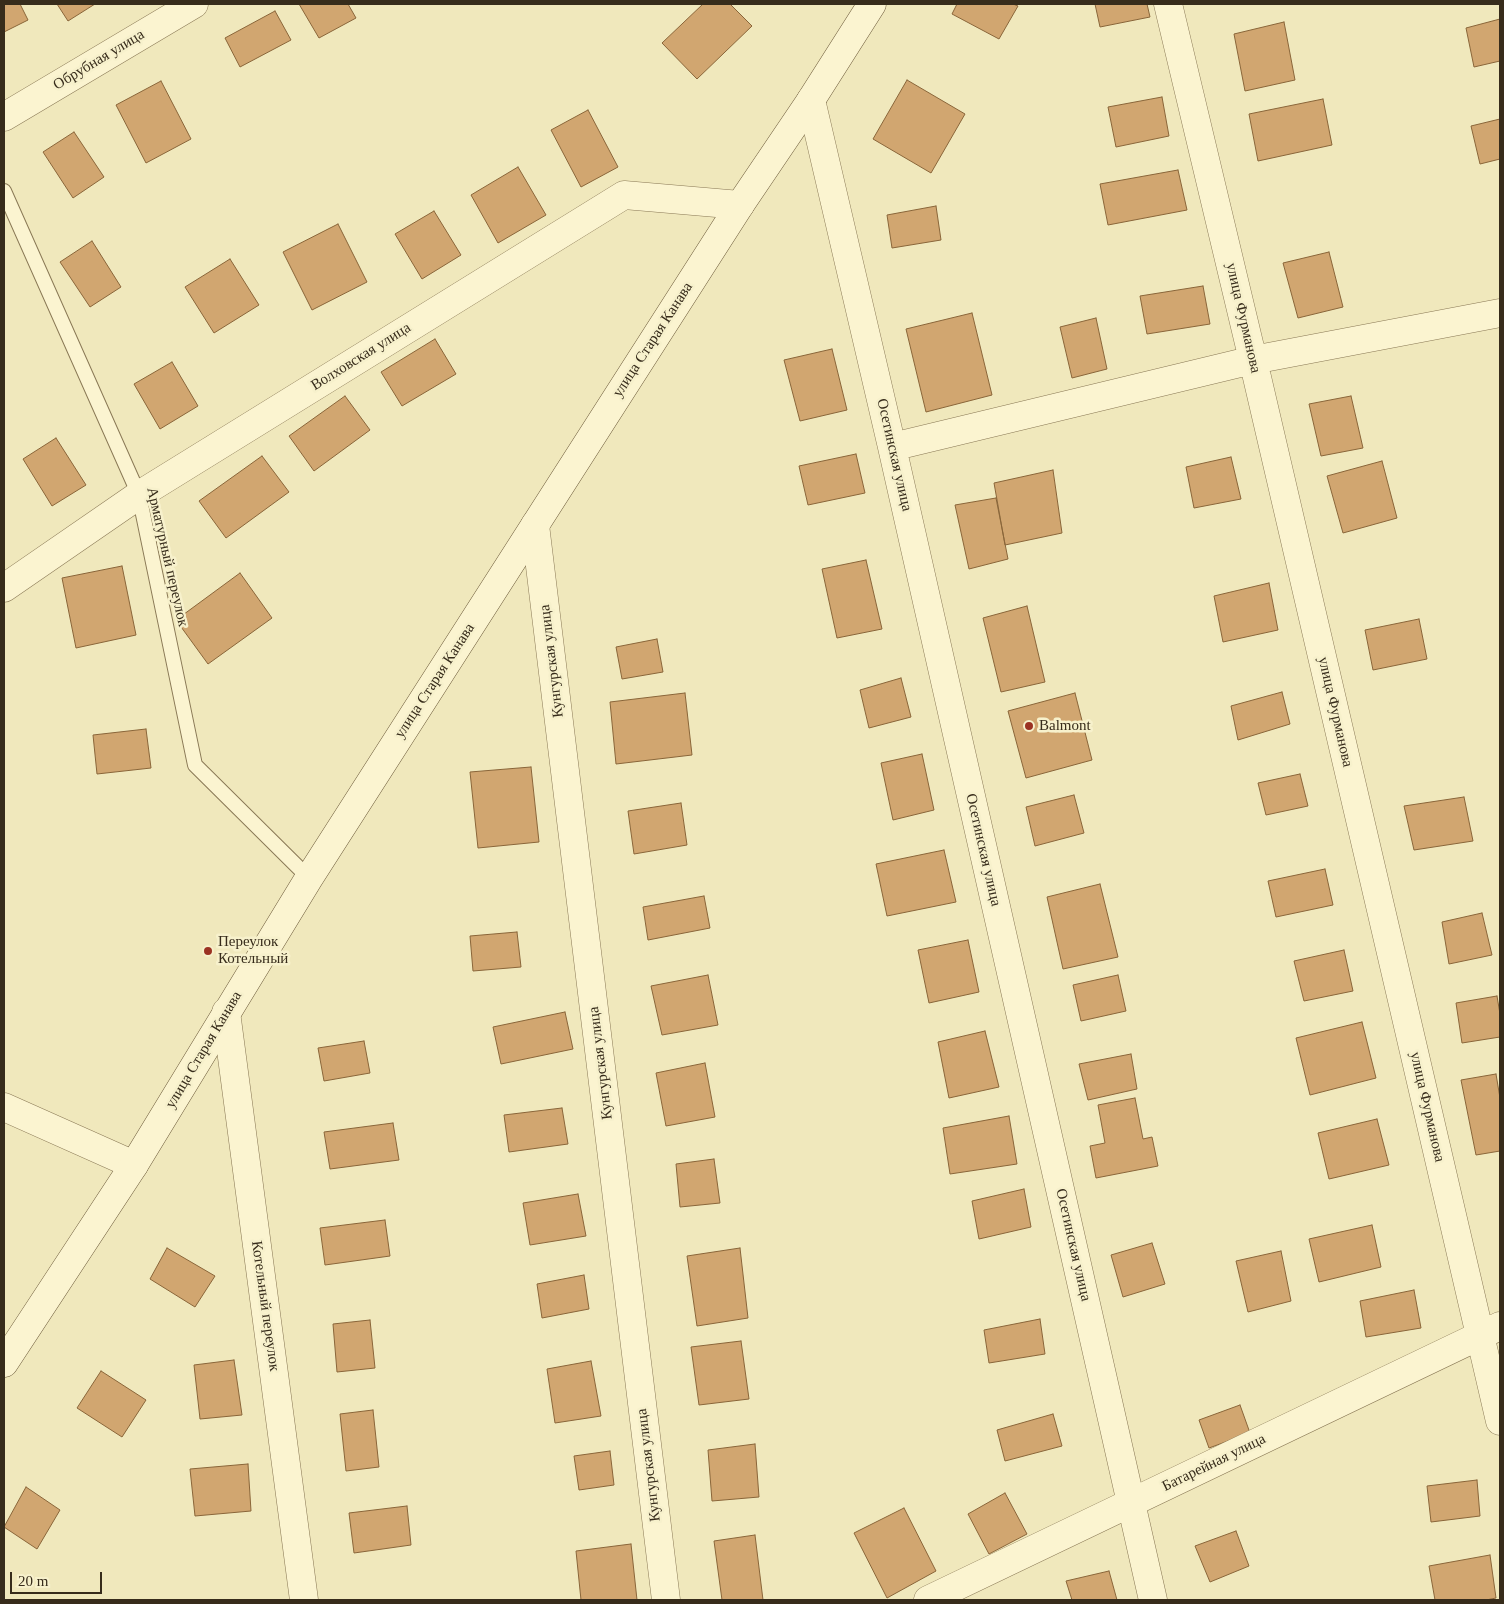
<!DOCTYPE html>
<html>
<head>
<meta charset="utf-8">
<style>
  body { margin:0 }
  #map { position:relative; width:1504px; height:1604px; overflow:hidden; background:#f0e8bc; font-family:"Times New Roman",serif }
  canvas { display:block }
  .frame { position:absolute; inset:0; border:5px solid #372c1b; pointer-events:none }
  .scale { position:absolute; left:10px; top:1572px; width:92px; height:22px; box-sizing:border-box; border:2px solid #372c1b; border-top:0; padding-left:6px; font-size:15px; line-height:18px; white-space:nowrap; color:#372c1b; -webkit-text-stroke:4px #f7f1cc; paint-order:stroke }
</style>
</head>
<body>
<div id="map">
<canvas width="1504" height="1604"></canvas>
<div class="frame"></div>
<div class="scale">20 m</div>
</div>
<script>
const context = document.querySelector('canvas').getContext('2d');
context.lineJoin = 'round';
function fill(path, color) { context.fillStyle = color; context.fill(path, 'evenodd'); }
const toPath = rows => new Path2D(rows.map(r => 'M' + r).join(''));
function trace(path, color, width, dash) { context.strokeStyle = color; context.lineWidth = width; context.lineCap = dash ? 'butt' : 'round'; context.setLineDash(dash || []); context.stroke(path); }
function label(font, color, halo, rows, align = 'center') {
  context.font = font + ' "Times New Roman",serif'; context.lineWidth = 5; context.setLineDash([]); context.textBaseline = 'middle'; context.strokeStyle = halo; context.fillStyle = color; for (const [text, x, y, turn = 0] of rows) {
    context.save(); context.translate(x, y); context.rotate((+turn || 0) * Math.PI / 180); context.textAlign = isNaN(turn) ? turn : align; if (halo) context.strokeText(text, 0, 0); context.fillText(text, 0, 0); context.restore();
  }
}
const building = toPath([
  [4,4,20,4,28,20,4,32,4,4],
  [57,4,95,4,68,21,57,4],
  [299,4,348,4,356,18,319,38,299,4],
  [703,4,730,4,752,26,697,79,662,43,703,4],
  [957,4,1013,4,1018,6,999,39,952,14,957,4],
  [1095,4,1147,4,1150,17,1100,27,1095,4],
  [275,11,291,40,240,67,225,38,275,11],
  [1500,19,1500,61,1474,67,1466,28,1500,19],
  [1284,22,1295,80,1245,91,1234,34,1284,22],
  [907,80,965,114,931,173,873,139,907,80],
  [161,81,191,139,146,163,116,105,161,81],
  [1162,97,1169,136,1116,147,1108,107,1162,97],
  [1323,99,1332,145,1258,161,1249,114,1323,99],
  [588,110,618,167,581,187,551,130,588,110],
  [1500,119,1500,159,1480,164,1471,126,1500,119],
  [74,132,104,177,73,198,43,152,74,132],
  [518,167,546,215,498,243,471,195,518,167],
  [1178,170,1187,210,1108,225,1100,184,1178,170],
  [936,206,941,240,892,248,887,215,936,206],
  [434,211,461,255,422,279,395,234,434,211],
  [338,224,367,282,312,310,283,252,338,224],
  [92,241,121,287,90,307,60,262,92,241],
  [1329,252,1343,307,1298,318,1283,263,1329,252],
  [230,259,259,305,214,333,185,287,230,259],
  [1203,286,1210,324,1147,334,1140,296,1203,286],
  [972,313,992,395,926,412,906,329,972,313],
  [1096,318,1107,369,1072,378,1060,327,1096,318],
  [435,339,456,374,402,406,381,372,435,339],
  [832,349,847,410,800,421,784,360,832,349],
  [172,362,198,406,160,429,134,384,172,362],
  [345,396,370,430,314,471,289,436,345,396],
  [1351,396,1363,448,1321,456,1309,404,1351,396],
  [56,438,86,485,52,506,23,459,56,438],
  [856,454,865,493,808,505,799,466,856,454],
  [262,456,289,492,226,538,199,501,262,456],
  [1231,457,1241,499,1194,508,1186,467,1231,457],
  [1382,461,1397,518,1343,533,1327,476,1382,461],
  [1053,470,1062,533,1005,545,994,483,1053,470],
  [996,498,1008,559,969,569,955,505,996,498],
  [866,560,882,629,837,638,822,569,866,560],
  [122,566,136,635,76,648,62,578,122,566],
  [240,573,272,618,208,664,176,620,240,573],
  [1269,583,1278,630,1223,642,1214,596,1269,583],
  [1027,606,1045,682,1001,692,983,618,1027,606],
  [1419,619,1427,659,1373,670,1365,630,1419,619],
  [657,639,663,672,622,679,616,647,657,639],
  [901,678,911,717,869,728,860,690,901,678],
  [1282,692,1290,724,1238,740,1231,706,1282,692],
  [685,693,692,755,616,764,610,702,685,693],
  [1075,693,1092,760,1026,778,1008,711,1075,693],
  [146,729,151,768,97,774,93,735,146,729],
  [922,754,934,810,893,820,881,763,922,754],
  [531,767,539,842,478,848,470,772,531,767],
  [1300,774,1308,806,1266,815,1258,783,1300,774],
  [1074,795,1084,833,1035,846,1026,807,1074,795],
  [1464,797,1473,841,1414,850,1404,806,1464,797],
  [681,803,687,845,634,854,628,811,681,803],
  [944,850,956,902,887,916,876,864,944,850],
  [1325,869,1333,905,1276,917,1268,881,1325,869],
  [1100,884,1118,957,1063,969,1047,897,1100,884],
  [704,896,710,928,648,940,643,907,704,896],
  [1482,913,1492,955,1449,964,1442,922,1482,913],
  [517,932,521,967,473,971,470,936,517,932],
  [968,940,979,992,929,1003,918,950,968,940],
  [1344,950,1353,991,1304,1001,1294,961,1344,950],
  [708,975,718,1025,662,1035,651,986,708,975],
  [1118,975,1126,1011,1081,1021,1073,985,1118,975],
  [1497,996,1500,1014,1500,1037,1462,1043,1456,1003,1497,996],
  [565,1012,573,1049,501,1064,493,1027,565,1012],
  [1362,1022,1376,1078,1310,1095,1296,1038,1362,1022],
  [985,1031,999,1087,949,1098,938,1042,985,1031],
  [364,1041,370,1073,324,1081,318,1048,364,1041],
  [1131,1054,1137,1089,1088,1100,1079,1064,1131,1054],
  [705,1063,715,1117,666,1126,656,1073,705,1063],
  [1496,1074,1500,1098,1500,1151,1476,1155,1461,1080,1496,1074],
  [1135,1098,1143,1139,1152,1137,1158,1166,1096,1178,1090,1146,1105,1143,1098,1105,1135,1098],
  [562,1108,568,1144,509,1152,504,1115,562,1108],
  [1009,1116,1017,1164,950,1174,943,1128,1009,1116],
  [1377,1119,1389,1165,1329,1179,1318,1133,1377,1119],
  [393,1123,399,1160,330,1169,324,1132,393,1123],
  [714,1159,720,1203,680,1207,676,1164,714,1159],
  [1024,1189,1031,1227,979,1239,972,1201,1024,1189],
  [578,1194,586,1236,530,1245,523,1203,578,1194],
  [385,1220,390,1256,325,1265,320,1228,385,1220],
  [1372,1225,1381,1267,1319,1282,1309,1239,1372,1225],
  [1152,1243,1165,1284,1123,1297,1111,1255,1152,1243],
  [167,1248,215,1276,195,1307,150,1279,167,1248],
  [740,1248,748,1318,697,1326,687,1256,740,1248],
  [1281,1251,1291,1301,1248,1312,1236,1261,1281,1251],
  [584,1275,589,1309,542,1318,537,1284,584,1275],
  [1414,1290,1421,1328,1366,1337,1360,1301,1414,1290],
  [1040,1319,1045,1354,989,1363,984,1330,1040,1319],
  [370,1320,375,1368,337,1372,333,1324,370,1320],
  [741,1341,749,1399,699,1405,691,1347,741,1341],
  [234,1360,242,1415,200,1419,194,1365,234,1360],
  [591,1361,601,1416,555,1423,547,1369,591,1361],
  [101,1371,146,1400,122,1437,77,1408,101,1371],
  [1240,1405,1250,1433,1209,1448,1199,1420,1240,1405],
  [373,1410,379,1467,346,1471,340,1414,373,1410],
  [1053,1414,1062,1446,1005,1461,997,1430,1053,1414],
  [755,1444,759,1497,712,1501,708,1450,755,1444],
  [610,1451,614,1485,579,1490,574,1456,610,1451],
  [248,1464,251,1511,195,1516,190,1469,248,1464],
  [1477,1480,1480,1516,1431,1522,1427,1486,1477,1480],
  [26,1487,60,1510,37,1549,4,1527,26,1487],
  [1005,1493,1027,1534,989,1554,968,1514,1005,1493],
  [407,1506,411,1545,354,1553,349,1513,407,1506],
  [904,1508,936,1571,887,1598,854,1533,904,1508],
  [1236,1531,1249,1566,1210,1582,1195,1546,1236,1531],
  [755,1535,763,1600,722,1600,714,1541,755,1535],
  [631,1544,637,1600,581,1600,576,1551,631,1544],
  [1490,1555,1496,1598,1486,1600,1435,1600,1429,1566,1490,1555],
  [1109,1571,1117,1600,1072,1600,1066,1581,1109,1571]
]);
fill(building, '#d1a670');
trace(building, '#896539', 1);
const lane = toPath([
  [4,191,139,495,195,765,309,878]
]);
const street = toPath([
  [1168,4,1253,360,1500,1421],
  [811,100,892,447,1153,1600],
  [4,117,194,4],
  [892,447,1253,360,1500,313],
  [535,525,666,1600],
  [4,588,139,495,624,195,740,205],
  [226,1012,304,1600],
  [4,1107,134,1165],
  [928,1600,1500,1326]
]);
const secondary = toPath([
  [4,1363,134,1165,309,878,740,205,811,100,872,4]
]);
trace(lane, '#897855', 16);
trace(street, '#897855', 29);
trace(secondary, '#6a5838', 29);
trace(lane, '#fbf4d0', 14);
trace(street, '#fbf4d0', 28);
trace(secondary, '#fbf4d0', 28);
for (const [x, y, r, color] of [
  [1029,726,5,"#9b3222"],
  [208,951,5,"#9b3222"]
]) { const dot = new Path2D(); dot.arc(x, y, r, 0, 2 * Math.PI); context.fillStyle = color; context.fill(dot); trace(dot, '#f7f1cc', 2); }
label('15px', '#372c1b', '#f7f1cc', [
  ["Обрубная улица",99,60,-31],
  ["улица Фурманова",1243,318,77],
  ["улица Старая Канава",653,340,-57],
  ["Волховская улица",361,357,-32],
  ["Осетинская улица",894,455,77],
  ["Арматурный переулок",167,557,77],
  ["Кунгурская улица",552,661,-97],
  ["улица Старая Канава",435,681,-57],
  ["улица Фурманова",1335,712,77],
  ["Осетинская улица",983,850,77],
  ["улица Старая Канава",204,1050,-59],
  ["Кунгурская улица",601,1063,-97],
  ["улица Фурманова",1427,1107,77],
  ["Осетинская улица",1073,1245,77],
  ["Котельный переулок",265,1306,82],
  ["Батарейная улица",1214,1463,-26],
  ["Кунгурская улица",649,1465,-97]
]);
label('15px', '#372c1b', '#f7f1cc', [
  ["Balmont",1039,726],
  ["Переулок",218,942],
  ["Котельный",218,959]
], 'left');
</script>
</body>
</html>
